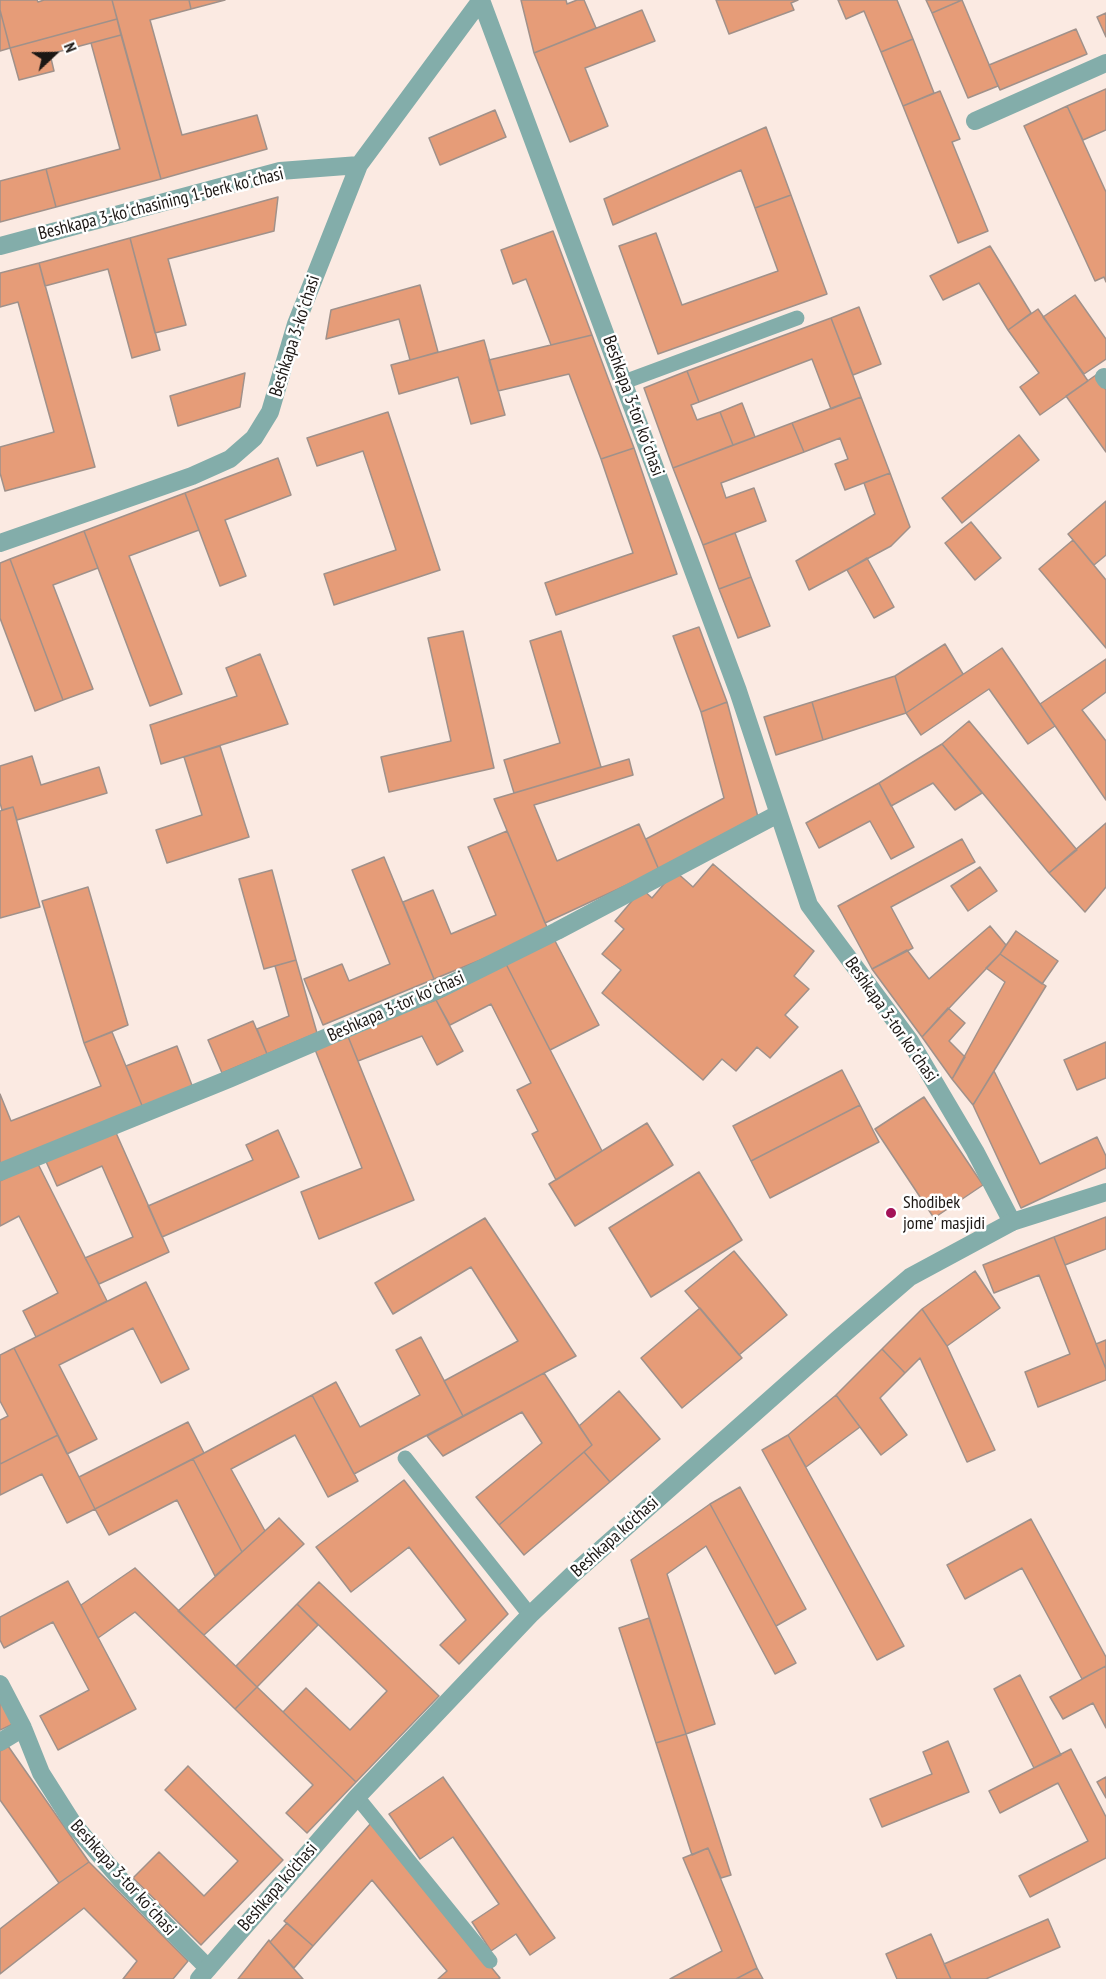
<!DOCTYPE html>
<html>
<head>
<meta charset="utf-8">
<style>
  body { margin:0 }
  #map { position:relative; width:1106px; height:1979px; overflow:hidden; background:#fbeae2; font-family:"PT Sans Narrow",sans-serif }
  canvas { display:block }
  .north { position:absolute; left:24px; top:24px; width:60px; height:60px; -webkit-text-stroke:4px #fff; paint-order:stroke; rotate:68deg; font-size:16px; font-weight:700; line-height:24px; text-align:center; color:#1c1714 }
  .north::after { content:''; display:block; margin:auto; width:21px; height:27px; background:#1c1714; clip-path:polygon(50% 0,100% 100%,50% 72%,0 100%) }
</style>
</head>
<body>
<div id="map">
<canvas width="1106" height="1979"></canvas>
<div class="north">N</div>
</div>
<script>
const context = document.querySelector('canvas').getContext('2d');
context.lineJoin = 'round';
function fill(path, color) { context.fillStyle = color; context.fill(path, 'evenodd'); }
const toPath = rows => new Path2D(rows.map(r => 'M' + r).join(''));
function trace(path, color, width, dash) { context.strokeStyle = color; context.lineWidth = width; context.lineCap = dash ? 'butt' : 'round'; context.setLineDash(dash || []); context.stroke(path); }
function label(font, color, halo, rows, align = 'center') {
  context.font = font + ' "PT Sans Narrow",sans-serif'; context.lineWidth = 5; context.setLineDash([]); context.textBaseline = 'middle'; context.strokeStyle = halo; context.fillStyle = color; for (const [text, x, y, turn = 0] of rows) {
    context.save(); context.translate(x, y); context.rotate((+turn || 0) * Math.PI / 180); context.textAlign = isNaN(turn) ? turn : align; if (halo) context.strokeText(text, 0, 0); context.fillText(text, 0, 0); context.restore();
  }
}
const building = toPath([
  [0,0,37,0,38,2,44,0,112,0,117,19,10,48,0,10,0,0],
  [112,0,189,0,191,9,150,20,182,135,257,115,267,149,161,179,112,0],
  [189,0,225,0,191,9,189,0],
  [521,0,566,0,567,4,577,0,584,0,596,28,534,53,521,0],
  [716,0,798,0,791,3,794,10,729,34,716,0],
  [838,0,897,0,913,39,881,52,864,11,846,19,838,0],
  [926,0,962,0,932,13,926,0],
  [962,0,998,86,968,98,932,13,962,0],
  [0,10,10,48,0,51,0,10],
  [642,10,655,41,585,68,608,126,570,142,534,53,642,10],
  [1106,13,1106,37,1097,17,1106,13],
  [117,19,121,35,50,54,54,71,19,80,10,48,117,19],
  [1076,29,1087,54,1000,90,989,65,1076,29],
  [121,35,161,179,56,207,46,169,120,149,91,43,121,35],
  [913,39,934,93,903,106,881,52,913,39],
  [1106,89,1106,130,1083,140,1067,106,1106,89],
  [940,91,960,139,952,142,988,231,958,243,903,106,940,91],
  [1067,106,1106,192,1106,282,1104,277,1095,281,1024,126,1067,106],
  [495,110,506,137,440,165,429,138,495,110],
  [766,127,791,195,755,208,741,170,613,225,604,199,766,127],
  [46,169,56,207,0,222,0,181,46,169],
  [791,195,827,294,658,354,619,246,656,233,682,305,778,271,755,208,791,195],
  [278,197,274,231,168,259,186,325,155,333,130,238,278,197],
  [553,231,592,335,551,345,526,279,513,284,501,250,553,231],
  [130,238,160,350,132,358,108,269,45,286,39,263,130,238],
  [990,246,1031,313,1008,330,979,283,943,300,930,276,990,246],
  [39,263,95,467,5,491,0,473,0,447,54,432,18,302,0,307,0,273,39,263],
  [420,285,438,352,410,360,399,319,326,339,331,310,420,285],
  [1075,295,1106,339,1106,359,1084,374,1043,317,1075,295],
  [859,307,881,364,853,375,831,318,859,307],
  [1038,309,1088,381,1040,415,1020,387,1039,373,1008,330,1038,309],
  [831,318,861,397,831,409,812,359,699,402,687,371,831,318],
  [592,335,634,448,601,459,569,374,498,391,489,360,592,335],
  [484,340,505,415,471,424,458,377,399,394,391,365,484,340],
  [687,371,699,402,691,405,697,420,720,412,733,445,673,468,644,388,687,371],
  [245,373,240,407,178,426,170,396,245,373],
  [1096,375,1106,390,1106,452,1066,396,1096,375],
  [861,397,890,473,845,490,835,464,848,459,840,438,804,452,792,423,861,397],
  [742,403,755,437,733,445,720,412,742,403],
  [388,412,440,570,334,605,324,574,396,550,363,451,317,466,307,438,388,412],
  [792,423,804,452,721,483,726,498,754,488,766,521,703,545,673,468,792,423],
  [1019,435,1039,460,962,523,942,498,1019,435],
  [634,448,677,574,556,615,545,583,633,553,601,459,634,448],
  [278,458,291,495,225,520,246,576,220,586,185,493,278,458],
  [890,473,910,527,891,546,809,590,796,561,875,514,864,483,890,473],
  [185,493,199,530,129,556,182,694,150,706,84,531,185,493],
  [1106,501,1106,555,1094,565,1068,534,1106,501],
  [971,522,1001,558,975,580,945,543,971,522],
  [84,531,98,568,53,585,93,689,63,700,10,559,84,531],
  [735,533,751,577,719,589,703,545,735,533],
  [1073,540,1106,580,1106,648,1039,569,1073,540],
  [867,558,894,607,874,618,847,570,867,558],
  [10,559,63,700,35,711,0,618,0,563,10,559],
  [751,577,770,626,738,638,719,589,751,577],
  [699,627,727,702,701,712,673,636,699,627],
  [463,631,494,768,389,792,381,757,451,741,428,638,463,631],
  [561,631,601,767,514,793,504,760,560,743,530,641,561,631],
  [945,644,963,674,906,713,895,676,945,644],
  [1002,648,1055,726,1028,744,989,689,921,735,906,713,1002,648],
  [260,654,288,724,161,764,150,725,237,696,226,668,260,654],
  [1106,659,1106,692,1082,710,1106,741,1106,800,1040,704,1106,659],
  [895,676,906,713,823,740,812,702,895,676],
  [727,702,758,817,659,870,646,839,724,798,701,712,727,702],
  [812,702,823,740,776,755,764,717,812,702],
  [969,721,1077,850,1049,873,942,744,969,721],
  [942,744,982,793,955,810,933,783,891,806,879,783,942,744],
  [220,746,249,837,167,863,156,830,202,815,184,757,220,746],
  [32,756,41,785,99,767,107,793,17,820,13,807,2,810,0,803,0,766,32,756],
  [629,759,633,775,534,805,557,861,639,824,659,870,545,923,494,799,629,759],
  [879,783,914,847,891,859,870,821,819,848,806,823,879,783],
  [13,807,40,907,0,918,0,811,13,807],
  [1106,823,1106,887,1085,912,1049,873,1106,823],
  [507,831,549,932,434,979,403,902,433,890,451,934,496,915,468,847,507,831],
  [962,839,975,862,891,907,913,948,872,969,838,906,962,839],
  [384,857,434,979,323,1025,304,979,342,964,349,981,390,964,352,870,384,857],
  [713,864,814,951,794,976,809,989,785,1015,798,1027,770,1058,757,1047,736,1071,722,1059,703,1080,602,993,621,970,602,954,624,929,615,921,642,889,652,898,675,871,693,887,713,864],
  [980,867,997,891,968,911,951,886,980,867],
  [272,870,296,960,264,969,239,879,272,870],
  [88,887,128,1025,84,1043,42,901,88,887],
  [990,926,1006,945,1000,954,922,1037,872,969,907,950,929,979,990,926],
  [1016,931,1058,961,1042,984,1000,954,1016,931],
  [554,939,599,1025,550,1050,506,964,554,939],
  [1000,954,1046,986,973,1105,952,1079,1005,982,986,968,1000,954],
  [296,960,317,1033,267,1054,257,1029,289,1016,275,966,296,960],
  [506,964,602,1151,556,1180,532,1134,538,1131,517,1090,531,1083,491,1004,450,1025,436,1000,506,964],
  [436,1000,463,1051,437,1065,422,1036,358,1061,347,1034,436,1000],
  [948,1008,965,1023,949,1041,965,1057,952,1079,922,1037,948,1008],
  [253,1021,267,1054,222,1073,208,1040,253,1021],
  [112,1032,143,1108,0,1164,0,1094,11,1121,101,1086,84,1043,112,1032],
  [347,1034,414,1200,319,1239,301,1192,362,1168,314,1047,347,1034],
  [1106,1042,1106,1078,1077,1090,1064,1060,1106,1042],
  [177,1046,193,1088,143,1108,126,1066,177,1046],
  [842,1070,860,1105,751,1161,733,1126,842,1070],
  [994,1071,1040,1164,1097,1137,1106,1156,1106,1168,1021,1208,973,1105,994,1071],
  [924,1097,983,1185,934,1218,875,1129,924,1097],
  [860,1105,879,1142,770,1198,751,1161,860,1105],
  [647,1123,673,1165,575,1226,549,1184,647,1123],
  [113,1126,169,1252,99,1284,85,1258,133,1237,102,1166,57,1186,44,1157,113,1126],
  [278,1130,299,1177,162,1237,148,1206,253,1160,246,1145,278,1130],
  [37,1162,107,1301,36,1337,23,1311,58,1293,19,1216,0,1226,0,1181,37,1162],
  [699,1172,742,1240,651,1297,609,1228,699,1172],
  [1106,1217,1106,1249,1065,1265,1054,1237,1106,1217],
  [485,1218,576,1356,463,1416,444,1381,518,1341,471,1267,393,1314,375,1283,485,1218],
  [1054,1237,1106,1369,1106,1380,1038,1407,1025,1372,1070,1354,1039,1275,994,1293,983,1265,1054,1237],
  [734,1251,787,1315,739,1355,685,1291,734,1251],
  [975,1271,1000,1308,947,1346,922,1309,975,1271],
  [146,1282,189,1369,161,1383,133,1328,59,1365,97,1439,67,1454,14,1348,146,1282],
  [700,1308,742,1358,682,1408,641,1358,700,1308],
  [922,1309,947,1346,995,1450,967,1462,920,1358,905,1373,882,1349,922,1309],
  [421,1337,463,1416,354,1474,312,1395,336,1382,360,1427,420,1395,396,1350,421,1337],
  [1106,1340,1106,1369,1096,1344,1106,1340],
  [14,1348,58,1435,0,1464,0,1420,8,1416,0,1401,0,1355,14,1348],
  [882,1349,905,1373,880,1398,907,1435,881,1455,836,1395,882,1349],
  [544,1373,592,1445,499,1525,476,1497,542,1443,522,1412,443,1456,427,1436,544,1373],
  [619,1391,660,1439,610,1482,584,1452,592,1445,579,1426,619,1391],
  [312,1395,358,1481,328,1497,295,1435,231,1469,265,1531,242,1552,193,1459,312,1395],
  [836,1395,860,1427,806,1467,788,1435,836,1395],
  [188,1422,204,1453,95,1509,79,1477,188,1422],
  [58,1435,95,1509,67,1523,42,1474,0,1495,0,1464,58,1435],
  [788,1435,904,1646,877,1660,762,1450,788,1435],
  [584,1452,610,1482,524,1555,499,1525,584,1452],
  [193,1459,242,1552,215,1576,177,1500,109,1535,95,1509,193,1459],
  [404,1480,508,1614,459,1664,440,1645,466,1620,409,1547,351,1592,316,1547,404,1480],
  [740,1487,806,1609,776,1626,710,1504,740,1487],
  [710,1504,796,1663,775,1674,706,1546,667,1574,715,1724,686,1734,631,1560,710,1504],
  [279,1518,304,1544,204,1635,178,1611,279,1518],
  [1031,1519,1106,1657,1106,1666,1082,1679,1022,1568,965,1599,947,1565,1031,1519],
  [135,1568,257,1687,235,1709,135,1612,98,1638,81,1605,135,1568],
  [68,1581,136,1709,58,1750,40,1716,89,1690,53,1622,4,1648,0,1640,0,1617,68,1581],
  [319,1582,439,1696,356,1782,283,1712,306,1688,350,1730,387,1691,297,1604,319,1582],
  [297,1604,318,1625,257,1687,236,1666,297,1604],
  [649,1618,686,1734,656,1743,619,1628,649,1618],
  [1106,1666,1106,1728,1093,1703,1063,1719,1050,1697,1106,1666],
  [1020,1675,1061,1755,1034,1768,994,1689,1020,1675],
  [257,1687,356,1782,307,1833,286,1813,313,1785,235,1709,257,1687],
  [0,1700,13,1724,0,1730,0,1700],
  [686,1734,731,1875,721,1878,708,1848,692,1855,656,1743,686,1734],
  [948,1741,969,1792,882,1827,870,1799,932,1774,923,1752,948,1741],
  [8,1746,89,1862,59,1883,0,1800,0,1751,8,1746],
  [1071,1749,1106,1817,1106,1858,1030,1897,1019,1876,1088,1841,1058,1783,1000,1813,989,1791,1071,1749],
  [188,1766,283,1860,201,1945,133,1878,159,1852,204,1896,238,1861,165,1790,188,1766],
  [443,1777,555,1938,530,1955,516,1934,491,1951,472,1922,499,1904,453,1837,420,1859,389,1814,443,1777],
  [1106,1777,1106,1798,1097,1782,1106,1777],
  [372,1822,500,1978,498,1979,438,1979,447,1971,372,1880,313,1946,284,1921,372,1822],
  [708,1848,757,1968,736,1979,670,1979,722,1951,683,1858,708,1848],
  [89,1862,188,1961,173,1979,123,1979,137,1961,84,1908,0,1974,0,1929,59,1883,89,1862],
  [1048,1919,1060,1947,986,1979,951,1979,944,1964,1048,1919],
  [287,1923,313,1946,294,1968,270,1942,287,1923],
  [931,1934,951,1979,897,1979,886,1954,931,1934],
  [269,1940,270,1942,303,1979,238,1979,269,1940],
  [757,1968,763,1979,736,1979,757,1968]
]);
fill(building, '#e69c78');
trace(building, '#a0918a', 1.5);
trace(toPath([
  [624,382,797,318],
  [405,1458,530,1615],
  [357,1797,490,1961]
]), '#83adaa', 15);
trace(toPath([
  [481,0,738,691,809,905,910,1041,975,1151,1012,1222],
  [975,121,1106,63],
  [0,246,280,171,359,165],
  [1104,377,1106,380],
  [0,543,192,476,230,459,254,438,270,412,296,324,359,165,481,0],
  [0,1172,229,1079,442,988,557,931,778,814],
  [0,1684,23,1728,41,1773,74,1825,121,1880,208,1968],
  [0,1742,23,1728]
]), '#83adaa', 18);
trace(toPath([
  [199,1979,357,1797,530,1615,572,1575,838,1339,910,1277,1012,1222,1106,1192]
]), '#83adaa', 18);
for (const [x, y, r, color] of [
  [891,1213,6,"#a31358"]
]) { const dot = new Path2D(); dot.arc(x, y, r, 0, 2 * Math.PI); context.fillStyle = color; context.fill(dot); trace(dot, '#fff', 2); }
label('18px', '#1c1714', '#fff', [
  ["Beshkapa 3-koʻchasining 1-berk koʻchasi",161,204,-14],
  ["Beshkapa 3-koʻchasi",295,336,-72],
  ["Beshkapa 3-tor koʻchasi",633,406,70],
  ["Beshkapa 3-tor koʻchasi",396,1007,-24],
  ["Beshkapa 3-tor koʻchasi",891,1020,55],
  ["Beshkapa ko'chasi",615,1537,-42],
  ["Beshkapa 3-tor koʻchasi",123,1878,48],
  ["Beshkapa ko'chasi",278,1887,-49]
]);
label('18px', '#1c1714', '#fff', [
  ["Shodibek",903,1203],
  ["jome' masjidi",903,1224]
], 'left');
</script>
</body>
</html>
